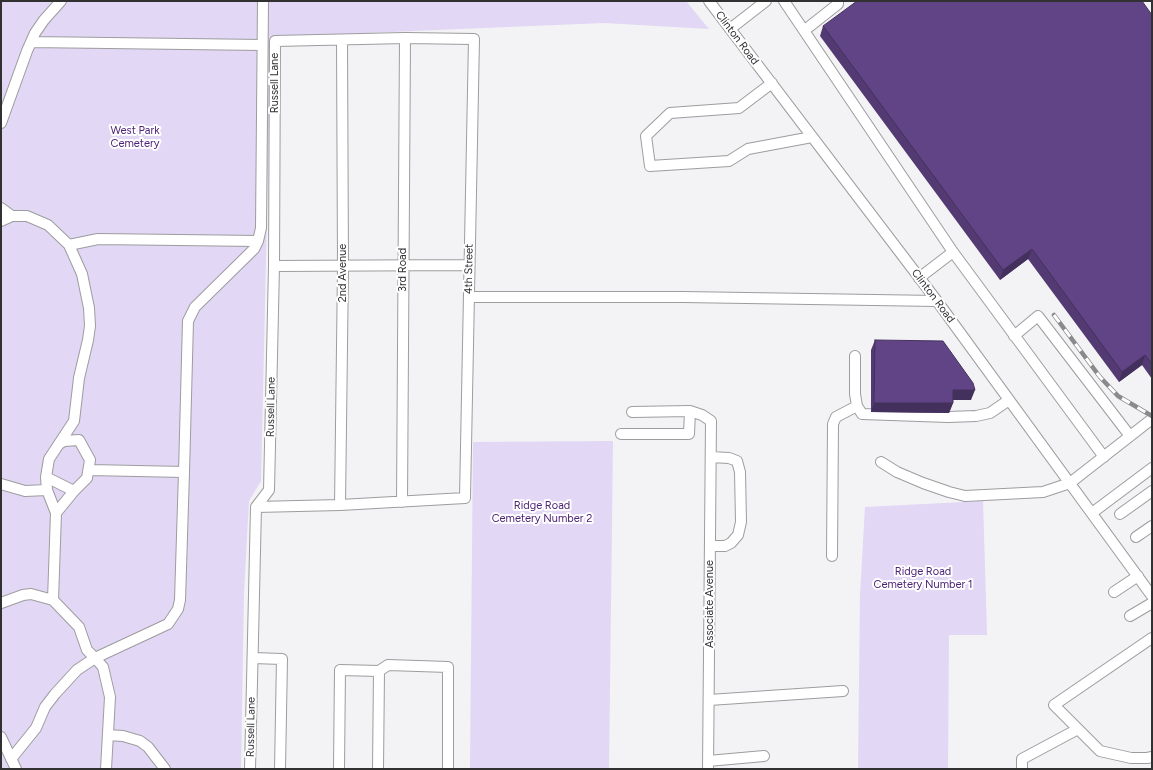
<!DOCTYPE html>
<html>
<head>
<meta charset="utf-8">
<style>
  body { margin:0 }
  #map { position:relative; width:1153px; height:770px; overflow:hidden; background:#f3f2f5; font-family:Figtree,sans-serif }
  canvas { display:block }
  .frame { position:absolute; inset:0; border:2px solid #313132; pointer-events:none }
</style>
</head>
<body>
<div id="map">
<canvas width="1153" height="770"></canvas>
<div class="frame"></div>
</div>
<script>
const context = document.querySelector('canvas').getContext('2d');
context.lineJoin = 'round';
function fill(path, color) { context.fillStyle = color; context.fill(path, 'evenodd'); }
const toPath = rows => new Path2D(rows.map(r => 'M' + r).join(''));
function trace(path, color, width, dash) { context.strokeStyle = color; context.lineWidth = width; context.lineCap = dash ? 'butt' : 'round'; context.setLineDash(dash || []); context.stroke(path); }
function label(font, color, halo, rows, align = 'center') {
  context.font = font + ' Figtree,sans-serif'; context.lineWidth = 4; context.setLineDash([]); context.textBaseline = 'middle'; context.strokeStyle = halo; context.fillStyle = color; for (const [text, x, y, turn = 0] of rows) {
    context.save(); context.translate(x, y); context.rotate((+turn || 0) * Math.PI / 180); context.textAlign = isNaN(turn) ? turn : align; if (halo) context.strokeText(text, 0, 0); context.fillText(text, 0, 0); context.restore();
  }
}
fill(toPath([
  [1,1,686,1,709,29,604,23,271,37,261,481,249,501,244,593,241,769,1,769],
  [613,441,609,769,470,769,473,442],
  [983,501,987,635,949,635,948,769,858,769,860,595,865,507]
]), '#e2d7f4');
const minor = toPath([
  [709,1,937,301,1152,596],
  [784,1,953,252,1104,457],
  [730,29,766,1],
  [805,30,838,4,838,1],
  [31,42,262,45],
  [772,83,739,108,670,113,646,136,650,166,729,161,748,149,812,137],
  [1,123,27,51,35,33,44,20,61,1],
  [1,208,12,216],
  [1,221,12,216,27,216,48,225,69,245,82,274,89,308,90,326,88,340,79,378,74,421,49,459,46,477,74,491,87,478,90,460,79,440,64,441,59,444],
  [258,241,261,228,263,1],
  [69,245,98,239,258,241,254,249,195,307,188,321,184,472],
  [274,266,469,265],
  [919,278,953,252],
  [469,297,683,297,937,301],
  [1014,336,1038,316,1130,436],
  [855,356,855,394,857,406,862,414,948,417,976,416,990,413,1009,400],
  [632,412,690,411,702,415,711,421,708,769],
  [621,434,689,434,690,411],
  [881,462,897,472,923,483,949,492,965,496,1043,492,1070,483,1152,419],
  [46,477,47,490,56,513,74,491],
  [1,484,25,491,47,490],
  [402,502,405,38],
  [340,505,343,267,342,40],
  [1092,513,1152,468],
  [1120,514,1152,491],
  [1136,537,1152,526],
  [710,546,725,546,731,543,738,535,741,522,740,472,737,461,729,458,711,457],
  [832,556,833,424,836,417,857,406],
  [1114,592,1138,576],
  [53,600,79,627,87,650,95,658,168,624,178,609,180,600,184,472,90,470],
  [1,603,23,595,31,594,53,600,56,513],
  [1130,616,1152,603],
  [1152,638,1054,705,1100,751,1131,758,1147,758,1152,757],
  [253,658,282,659,280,769],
  [379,671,388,665,448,667,448,769],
  [709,700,843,691],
  [108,735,123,736,140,741,148,747,165,769],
  [1,737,16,769],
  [11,759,36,728,45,707,55,694,77,670,95,658,103,667,110,697,106,769],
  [708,761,764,756],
  [250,769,256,507,269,490,274,266,275,41,405,38,474,39,465,498,340,505,256,507],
  [339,769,340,670,379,671,378,769],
  [1022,769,1022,759,1078,729]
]);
trace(minor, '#9d9c9f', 12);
trace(minor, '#fff', 10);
const rail = toPath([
  [1054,315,1100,377,1118,396,1152,416]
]);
trace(rail, '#8a898b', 4.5);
trace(rail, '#fff', 3, [9]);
fill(toPath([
  [1152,15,1152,379,1142,365,1119,382,1028,259,1000,280,820,36,823,26],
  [875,340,971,400,953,400,953,403,949,413,871,412,871,350]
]), '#533a72');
fill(toPath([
  [1032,249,1028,259,1000,280,1003,270],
  [1145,355,1142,365,1119,382,1122,372],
  [953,390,975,390,971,400,949,400],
  [874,403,953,403,949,413,871,412]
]), '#44305d');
const building = toPath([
  [857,1,1142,1,1152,15,1152,364,1145,355,1122,372,1032,249,1003,270,823,26,857,1],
  [875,340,943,341,973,383,975,390,953,390,953,403,874,403,875,340]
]);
fill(building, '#614485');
trace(building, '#44305d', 1);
label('11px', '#313132', '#fff', [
  ["Clinton Road",737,38,53],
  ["Russell Lane",275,83,-90],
  ["4th Street",469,269,-89],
  ["3rd Road",403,270,-90],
  ["2nd Avenue",343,273,-90],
  ["Clinton Road",933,296,53],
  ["Russell Lane",271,407,-89],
  ["Associate Avenue",710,604,-90],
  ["Russell Lane",251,727,-89]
]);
label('11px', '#4d2377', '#fff', [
  ["West Park",135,131],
  ["Cemetery",135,144],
  ["Ridge Road",542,506],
  ["Cemetery Number 2",542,519],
  ["Ridge Road",923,572],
  ["Cemetery Number 1",923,585]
]);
</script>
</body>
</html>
